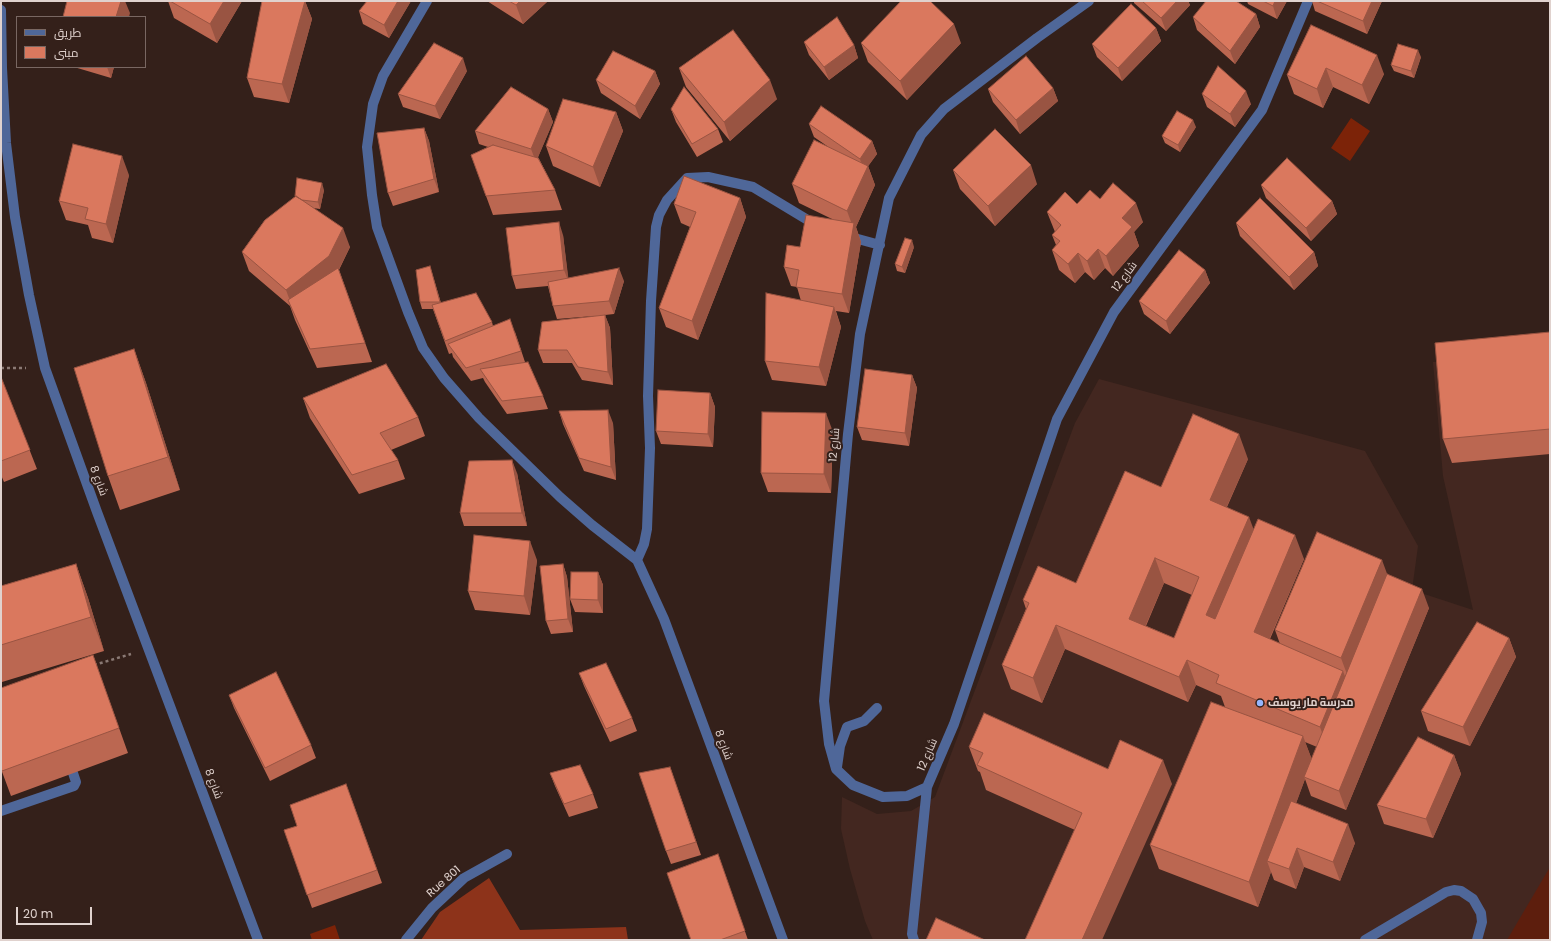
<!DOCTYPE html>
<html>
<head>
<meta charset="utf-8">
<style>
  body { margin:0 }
  #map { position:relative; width:1551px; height:941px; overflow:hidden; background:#34201a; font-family:Poppins,Cairo,sans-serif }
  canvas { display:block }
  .frame { position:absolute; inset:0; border:2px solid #e0d2ce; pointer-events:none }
  .legend { position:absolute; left:16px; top:16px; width:130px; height:52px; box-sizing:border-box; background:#34201a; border:1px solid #796762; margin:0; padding:5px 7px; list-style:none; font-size:12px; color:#e0d2ce }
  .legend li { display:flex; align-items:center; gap:8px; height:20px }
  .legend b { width:20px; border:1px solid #796762 }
  .scale { position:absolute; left:16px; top:907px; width:76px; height:18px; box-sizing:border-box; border:2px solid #e0d2ce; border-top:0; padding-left:5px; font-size:12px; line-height:14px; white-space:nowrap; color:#e0d2ce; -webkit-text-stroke:3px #34201a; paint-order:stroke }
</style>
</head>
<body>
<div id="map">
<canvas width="1551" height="941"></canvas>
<div class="frame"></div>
<ul class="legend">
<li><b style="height:5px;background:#4f6799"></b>طريق</li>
<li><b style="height:11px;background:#da785e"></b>مبنى</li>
</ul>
<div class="scale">20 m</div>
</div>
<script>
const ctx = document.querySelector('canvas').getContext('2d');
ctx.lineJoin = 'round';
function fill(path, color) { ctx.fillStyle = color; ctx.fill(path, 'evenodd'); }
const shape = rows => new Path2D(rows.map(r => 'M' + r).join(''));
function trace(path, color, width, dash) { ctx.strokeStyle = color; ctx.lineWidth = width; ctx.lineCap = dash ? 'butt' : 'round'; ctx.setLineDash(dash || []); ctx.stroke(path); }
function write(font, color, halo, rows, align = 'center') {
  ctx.font = font + ' Poppins,Cairo,sans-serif'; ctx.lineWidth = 4; ctx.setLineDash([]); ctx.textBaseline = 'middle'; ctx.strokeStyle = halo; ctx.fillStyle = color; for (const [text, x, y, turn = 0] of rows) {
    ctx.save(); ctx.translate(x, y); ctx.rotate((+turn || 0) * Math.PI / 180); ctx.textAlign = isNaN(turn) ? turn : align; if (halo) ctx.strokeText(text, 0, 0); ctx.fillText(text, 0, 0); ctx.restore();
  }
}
fill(shape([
  [1550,351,1550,940,873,940,865,921,850,869,841,829,842,797,877,814,911,811,935,797,1075,423,1099,379,1365,451,1418,546,1412,590,1473,610,1443,476,1433,362]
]), '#432720');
fill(shape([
  [1550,867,1550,940,1507,940]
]), '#5d1e0d');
fill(shape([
  [489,878,520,930,626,927,628,940,421,940,440,912]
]), '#8d331a');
fill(shape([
  [1351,118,1370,131,1350,161,1331,148],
  [335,925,340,940,312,940,310,934]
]), '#7c2308');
trace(shape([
  [1,368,26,368],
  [94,665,131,654]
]), '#8a7974', 2.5, [3, 3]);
trace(shape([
  [427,1,383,76,373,104,367,147,372,195,377,227,408,312,423,348,444,378,479,418,560,497,592,525,637,560,664,619,783,940],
  [1089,1,1037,38,944,109,921,135,889,198,860,334,848,434,824,701,829,744,836,769,853,785,883,797,907,796,927,787,954,724,1057,419,1114,312,1262,110,1308,1],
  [1,10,2,68,6,143,15,217,29,295,45,368,97,512,258,940],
  [847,236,880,245],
  [637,560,644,544,647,529,650,448,648,396,651,301,656,227,659,215,667,200,687,178,708,177,753,187,816,225],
  [837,767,840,746,847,727,864,721,877,708],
  [1,811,74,786,76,782,73,773],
  [406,940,432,908,464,878,507,854],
  [914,940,912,934,927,787],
  [1365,940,1436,898,1446,892,1454,890,1461,891,1473,899,1481,913,1482,922,1477,940]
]), '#4f6799', 10);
fill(shape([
  [168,1,242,1,217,43,174,18],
  [262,1,305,1,312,19,289,103,254,97,247,78],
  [411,1,389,38,363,24,359,11],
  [487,1,548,1,523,24],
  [1134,1,1188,1,1190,5,1166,31,1134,3],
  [1247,1,1287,1,1277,19,1248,4],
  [1312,1,1382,1,1367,34,1315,11],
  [1256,14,1260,27,1235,64,1197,30,1193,17],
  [1311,25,1384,74,1369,104,1333,87,1323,108,1294,94,1287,75],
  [1156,28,1161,41,1122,81,1097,57,1092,44],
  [804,42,854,45,858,58,829,80,809,55],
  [861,43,961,43,907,100,868,62],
  [1421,57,1414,78,1394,71,1391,65],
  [74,67,114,67,111,78],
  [679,68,777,99,730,141,686,87],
  [467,71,440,119,403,107,398,94],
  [655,71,660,84,640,119,601,93,596,80],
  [1053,88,1058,101,1020,134,993,102,988,89],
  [1202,94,1251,104,1235,127,1207,107],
  [548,109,553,122,538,157,555,190,562,210,493,215,471,155,488,147,479,144,475,131],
  [671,109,718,129,723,142,697,157,676,122],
  [616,112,623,131,600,187,553,166,546,146],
  [809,124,872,141,877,154,868,166,875,185,856,227,861,242,849,313,836,311,841,327,826,386,772,380,765,361,801,301,797,287,791,286,784,267,800,247,832,219,799,203,792,184,827,146,814,137],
  [1196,127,1180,152,1165,143,1162,136],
  [424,128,429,141,439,192,393,206,388,193],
  [953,170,1037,184,995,226,960,189],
  [129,175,113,243,92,238,88,225,66,220,59,201],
  [1261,185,1332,201,1337,214,1311,241,1266,198],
  [324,190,320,209,313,208,350,247,339,270,372,362,317,368,295,320,290,306,249,271,242,252,265,220],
  [740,198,746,217,698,340,666,327,659,308,690,227,681,223,674,204],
  [1100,199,1143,222,1134,232,1139,246,1113,276,1105,268,1094,280,1085,272,1075,283,1059,270,1052,250,1056,245,1052,235,1055,232,1047,212,1077,204],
  [1236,223,1314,252,1318,266,1294,290,1240,236],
  [563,235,568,278,624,281,614,314,605,315,610,328,613,385,582,380,572,363,543,363,538,350,594,316,557,319,553,306,548,286,516,289,512,276],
  [914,247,905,273,897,271,895,264],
  [430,266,441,303,492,322,493,326,515,332,525,362,543,396,548,409,507,414,485,382,483,378,471,381,453,357,452,353,449,354,433,309,422,309,420,302],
  [1205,270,1210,283,1170,334,1144,314,1139,301],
  [1550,332,1550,454,1452,463,1443,439],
  [134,349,146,383,180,490,120,510,108,476],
  [912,375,917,388,909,446,862,440,857,427],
  [1,377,37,469,4,482,1,475],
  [710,393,715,407,713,447,661,444,656,431],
  [303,398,418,417,425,436,391,450,398,460,405,479,359,494,310,418],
  [559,411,613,423,616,480,584,471,563,424],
  [833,432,831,493,768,492,761,473],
  [1248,459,1227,507,1253,529,1304,559,1270,639,1280,644,1275,630,1387,574,1429,608,1346,810,1311,796,1305,779,1296,803,1355,843,1340,881,1304,867,1296,889,1274,880,1271,872,1258,907,1159,869,1150,845,1225,707,1221,696,1196,685,1188,702,1065,649,1042,703,1011,689,1002,665,1026,609,1023,600,1076,583,1161,487],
  [1164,583,1192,595,1174,638,1146,626],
  [1305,742,1317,747,1312,760],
  [517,473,527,526,464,526,460,513],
  [537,560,530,615,475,610,468,591],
  [76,564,88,598,104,651,2,682,1,678,1,586],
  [563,564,567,577,573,632,551,634,546,621],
  [598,572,603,585,603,613,575,612,570,599],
  [1509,638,1516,657,1470,746,1428,731,1421,711],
  [93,655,128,753,11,796,1,769],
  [579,673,632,718,637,731,610,742,584,686],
  [229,695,311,745,316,758,270,781,234,708],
  [969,747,1108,769,1172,784,1075,830,986,790,980,772,978,771],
  [1454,755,1461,774,1433,838,1384,824,1377,805],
  [670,767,701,855,671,864,666,851],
  [550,773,593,794,598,808,569,817,555,786],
  [346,784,382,883,312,908,284,830,297,826],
  [718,854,748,940,691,940]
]), '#bb6751');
fill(shape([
  [121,1,125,1,130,13,129,17,116,17],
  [224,1,242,1,217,43,210,24],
  [305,1,312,19,289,103,282,84],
  [398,1,411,1,389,38,384,25],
  [520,1,548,1,523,24,516,5],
  [1177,1,1188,1,1190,5,1166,31,1161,18],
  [1275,1,1287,1,1277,19,1273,6],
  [1372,1,1382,1,1367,34,1363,21],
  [1256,14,1260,27,1235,64,1230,51],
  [954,24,961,43,907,100,900,81],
  [1156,28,1161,41,1122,81,1118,68],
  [854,45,858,58,829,80,824,67],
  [1418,50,1421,57,1414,78,1411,71],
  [1377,55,1384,74,1369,104,1362,85],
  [463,58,467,71,440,119,435,106],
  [107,67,114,67,111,78],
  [1326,68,1333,87,1323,108,1317,89],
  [655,71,660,84,640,119,635,106],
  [770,80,777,99,730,141,724,122],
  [1053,88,1058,101,1020,134,1016,120],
  [1246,91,1251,104,1235,127,1230,114],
  [548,109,553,122,536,162,531,149],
  [616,112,623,131,600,187,593,167],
  [1193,120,1196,127,1180,152,1178,145],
  [424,128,429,141,439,192,434,179],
  [872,141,877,154,864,172,860,159],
  [122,156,129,175,113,243,106,224],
  [1031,165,1037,184,995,226,988,206],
  [868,166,875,185,856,227,861,242,849,313,842,294,853,227,847,211],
  [322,183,324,190,320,209,318,202],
  [740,198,746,217,698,340,692,321],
  [1332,201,1337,214,1311,241,1306,228],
  [1136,203,1143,222,1134,232,1139,246,1113,276,1106,256,1122,218],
  [559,222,563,235,569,283,564,270],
  [343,228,350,247,336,275,293,309,286,290],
  [912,240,914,247,905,273,902,267],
  [1098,249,1105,268,1094,280,1087,261],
  [1314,252,1318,266,1294,290,1289,277],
  [1078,253,1085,272,1075,283,1068,264],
  [619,268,624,281,614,314,609,301],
  [1205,270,1210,283,1170,334,1166,321],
  [834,307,841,327,826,386,819,367],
  [605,315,610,328,613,385,608,372],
  [134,349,146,383,180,490,168,457],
  [912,375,917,388,909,446,905,433],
  [710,393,715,407,713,447,708,434],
  [608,410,613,423,616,480,611,467],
  [826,413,833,432,831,493,824,474],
  [1239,434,1248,459,1219,524,1210,500],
  [512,460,517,473,527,526,522,513],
  [1249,517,1258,541,1215,639,1206,615],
  [1295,535,1304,559,1262,656,1254,632],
  [530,541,537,560,530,615,524,596],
  [1155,558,1164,583,1138,643,1129,619],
  [1382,560,1389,579,1348,677,1341,658],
  [76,564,88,598,104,651,91,617],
  [563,564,567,577,573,632,568,619],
  [598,572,603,585,603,613,598,600],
  [1422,589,1429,608,1346,810,1339,791],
  [1056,625,1065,649,1042,703,1033,678],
  [1509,638,1516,657,1470,746,1463,727],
  [1187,660,1196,685,1188,702,1179,677],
  [1343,671,1352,696,1329,752,1320,727],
  [1303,736,1312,760,1304,777,1305,779,1274,864,1267,861,1271,872,1258,907,1249,882],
  [1454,755,1461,774,1433,838,1426,819],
  [1163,760,1172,784,1102,940,1082,940],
  [1348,824,1355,843,1340,881,1333,862],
  [1297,848,1304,867,1296,889,1289,869]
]), '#995442');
const building = shape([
  [67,1,121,1,116,17,63,17,67,1],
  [170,1,224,1,210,24,170,1],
  [262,1,305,1,282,84,247,78,262,1],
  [367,1,398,1,384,25,359,11,367,1],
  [509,1,520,1,516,5,509,1],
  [901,1,930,1,954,24,900,81,861,43,901,1],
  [1142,1,1177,1,1161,18,1142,1],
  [1206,1,1236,1,1256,14,1230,51,1193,17,1206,1],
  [1263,1,1275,1,1273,6,1263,1],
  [1317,1,1372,1,1363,21,1317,1],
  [1131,4,1156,28,1118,68,1092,44,1131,4],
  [837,17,854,45,824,67,804,42,837,17],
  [1311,25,1377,55,1362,85,1326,68,1317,89,1287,75,1311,25],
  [733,30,770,80,724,122,679,68,733,30],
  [434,43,463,58,435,106,398,94,434,43],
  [1398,44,1418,50,1411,71,1391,65,1398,44],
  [613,51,655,71,635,106,596,80,613,51],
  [1026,56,1053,88,1016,120,988,89,1026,56],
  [1218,66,1246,91,1230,114,1202,94,1218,66],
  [511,87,548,109,531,149,475,131,511,87],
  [684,87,718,129,692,144,671,109,684,87],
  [563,99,616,112,593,167,546,146,563,99],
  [821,106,872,141,860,159,809,124,821,106],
  [1177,111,1193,120,1178,145,1162,136,1177,111],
  [424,128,434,179,388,193,377,133,424,128],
  [995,129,1031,165,988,206,953,170,995,129],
  [814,140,868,166,847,211,792,184,814,140],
  [73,144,122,156,106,224,85,219,88,208,59,201,73,144],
  [493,145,538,158,555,190,486,196,471,155,493,145],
  [1287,158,1332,201,1306,228,1261,185,1287,158],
  [684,176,740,198,692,321,659,308,696,212,674,204,684,176],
  [297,178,322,183,318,202,302,200,295,196,297,178],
  [1113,183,1136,203,1122,218,1132,227,1106,256,1098,249,1087,261,1078,253,1068,264,1052,250,1060,241,1052,235,1061,225,1047,212,1065,192,1077,204,1090,190,1100,199,1113,183],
  [296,196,343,228,329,256,286,290,242,252,265,220,296,196],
  [1260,198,1314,252,1289,277,1236,223,1260,198],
  [806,215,854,223,842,294,796,287,799,270,784,267,787,245,800,247,806,215],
  [559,222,564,270,512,276,506,228,559,222],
  [905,238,912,240,902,267,895,264,905,238],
  [1179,250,1205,270,1166,321,1139,301,1179,250],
  [430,266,440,302,420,302,416,270,430,266],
  [338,268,365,343,310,349,288,300,338,268],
  [619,268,609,301,553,306,548,282,619,268],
  [476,293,492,322,445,341,432,305,476,293],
  [766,293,834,307,819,367,765,361,766,293],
  [605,315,608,372,578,367,567,350,538,350,542,322,605,315],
  [510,319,521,351,466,368,448,344,510,319],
  [1550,332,1550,429,1443,439,1435,343,1550,332],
  [134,349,168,457,108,476,74,368,134,349],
  [528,362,543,396,502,401,480,369,528,362],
  [386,364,418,417,380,433,398,460,352,475,303,398,386,364],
  [865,369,912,375,905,433,857,427,865,369],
  [1,377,30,450,1,461,1,377],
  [658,390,710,393,708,434,656,431,658,390],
  [608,410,611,467,579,458,559,411,608,410],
  [762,412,826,413,824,474,761,473,762,412],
  [1193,414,1239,434,1210,500,1249,517,1206,615,1215,619,1258,519,1295,535,1254,632,1343,671,1320,727,1216,683,1219,675,1187,660,1179,677,1056,625,1033,678,1002,665,1029,603,1023,600,1038,566,1076,583,1125,471,1161,487,1193,414],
  [1155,558,1199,577,1174,638,1129,619,1155,558],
  [512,460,522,513,460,513,469,461,512,460],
  [1317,532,1382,560,1341,658,1275,630,1317,532],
  [474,535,530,541,524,596,468,591,474,535],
  [76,564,91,617,1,645,1,586,76,564],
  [563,564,568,619,546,621,540,566,563,564],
  [571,572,598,572,598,600,570,599,571,572],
  [1387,574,1422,589,1339,791,1304,777,1387,574],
  [1477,622,1509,638,1463,727,1421,711,1477,622],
  [93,655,119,728,2,771,1,769,1,688,93,655],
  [606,663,632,718,606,729,579,673,606,663],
  [276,672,311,745,265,768,229,695,276,672],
  [1211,702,1303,736,1249,882,1150,845,1211,702],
  [984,713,1108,769,1120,740,1163,760,1082,940,1025,940,1082,813,977,765,983,753,969,747,984,713],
  [1418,737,1454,755,1426,819,1377,805,1418,737],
  [580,765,593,794,564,804,550,773,580,765],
  [670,767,696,842,666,851,639,773,670,767],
  [346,784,377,870,307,895,284,830,297,826,290,805,346,784],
  [1291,801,1348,824,1333,862,1297,848,1289,869,1267,861,1291,801],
  [718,854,745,931,720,940,691,940,667,873,718,854],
  [936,918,985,940,926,940,936,918]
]);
fill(building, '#da785e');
trace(building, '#995442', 1);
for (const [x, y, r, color] of [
  [1260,703,4,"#95b6fd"]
]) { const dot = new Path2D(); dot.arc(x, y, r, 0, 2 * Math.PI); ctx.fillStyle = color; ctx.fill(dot); trace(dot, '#34201a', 1.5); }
write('11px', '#e0d2ce', '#34201a', [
  ["شارع 12",1125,277,-54],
  ["شارع 12",835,445,-85],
  ["شارع 8",98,481,70],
  ["شارع 8",723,745,70],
  ["شارع 12",928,755,-67],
  ["شارع 8",213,784,70],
  ["Rue 801",444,882,-41]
]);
write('bold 11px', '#e0d2ce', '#34201a', [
  ["مدرسة مار يوسف",1268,703]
], 'left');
</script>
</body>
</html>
